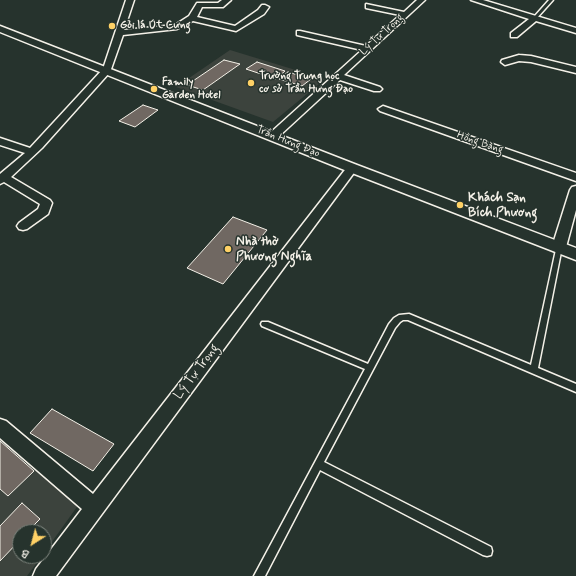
<!DOCTYPE html>
<html>
<head>
<meta charset="utf-8">
<style>
  body { margin:0 }
  #map { position:relative; width:576px; height:576px; overflow:hidden; background:#26332d; font-family:Mynerve,sans-serif }
  canvas { display:block }
  .north { position:absolute; left:12px; top:524px; width:40px; height:40px; box-sizing:border-box; background:#26332d; border:1px solid #787f78; border-radius:50%; rotate:216deg; font-size:11px; font-weight:700; line-height:16px; text-align:center; color:#f4f1e8 }
  .north::after { content:''; display:block; margin:auto; width:14px; height:18px; background:#ffd166; clip-path:polygon(50% 0,100% 100%,50% 72%,0 100%) }
</style>
</head>
<body>
<div id="map">
<canvas width="576" height="576"></canvas>
<div class="north">B</div>
</div>
<script>
const ctx = document.querySelector('canvas').getContext('2d');
ctx.lineJoin = 'round';
function fill(path, color) { ctx.fillStyle = color; ctx.fill(path, 'evenodd'); }
const shape = rows => new Path2D(rows.map(r => 'M' + r).join(''));
function trace(path, color, width, dash) { ctx.strokeStyle = color; ctx.lineWidth = width; ctx.lineCap = dash ? 'butt' : 'round'; ctx.setLineDash(dash || []); ctx.stroke(path); }
function write(font, color, halo, rows, align = 'center') {
  ctx.font = font + ' Mynerve,sans-serif'; ctx.lineWidth = 3; ctx.setLineDash([]); ctx.textBaseline = 'middle'; ctx.strokeStyle = halo; ctx.fillStyle = color; for (const [text, x, y, turn = 0] of rows) {
    ctx.save(); ctx.translate(x, y); ctx.rotate((+turn || 0) * Math.PI / 180); ctx.textAlign = isNaN(turn) ? turn : align; if (halo) ctx.strokeText(text, 0, 0); ctx.fillText(text, 0, 0); ctx.restore();
  }
}
fill(shape([
  [230,50,325,79,273,122,176,87],
  [0,434,79,504,44,553,44,532,20,532,20,556,42,556,27,576,0,576]
]), '#3c433d');
const building = shape([
  [224,60,240,64,203,90,187,85,224,60],
  [257,62,285,71,276,79,246,69,257,62],
  [288,72,311,79,302,86,279,79,288,72],
  [143,105,158,110,135,127,119,121,143,105],
  [233,217,267,230,223,284,187,268,233,217],
  [52,409,114,444,93,471,30,433,52,409],
  [0,441,34,471,8,496,0,489,0,441],
  [22,503,40,519,27,532,20,532,20,540,0,561,0,526,22,503]
]);
fill(building, '#706862');
trace(building, '#f4f1e8', 1);
const service = shape([
  [549,0,553,0,536,19,534,19,534,17,549,0],
  [557,245,561,245,562,247,538,368,576,384,576,392,408,320,403,320,400,322,395,328,324,462,491,547,492,551,491,555,487,556,483,555,320,470,265,576,254,576,365,369,262,326,261,324,262,322,268,322,368,364,389,324,394,318,399,315,409,314,531,365,557,245]
]);
const minor = shape([
  [126,0,134,0,124,30,175,25,189,16,197,3,218,3,222,0,231,0,223,7,202,7,197,17,235,26,258,10,262,5,265,5,269,7,264,14,236,31,193,21,177,29,123,35,110,72,42,148,11,177,50,200,52,203,48,214,27,229,23,230,19,229,17,226,19,223,38,209,40,204,4,182,0,184,0,174,25,153,0,145,0,138,30,148,103,69,126,0],
  [417,0,425,0,344,75,380,87,382,89,380,91,374,91,340,80,277,138,269,138,268,136,269,134,362,50,297,35,297,31,300,31,366,46,400,15,366,8,366,4,404,12,417,0],
  [471,0,483,0,576,28,576,33,536,21,517,37,511,37,511,33,529,19,471,0],
  [519,55,531,56,576,67,576,73,531,62,519,61,505,65,501,62,502,60,519,55],
  [383,106,576,173,576,181,380,111,378,109,383,106],
  [352,165,356,166,358,168,356,170,56,576,33,576,36,569,82,509,0,438,0,419,6,421,93,494,348,166,352,165],
  [576,186,576,210,566,247,564,250,559,252,554,250,552,247,570,190,572,187,576,186]
]);
const tertiary = shape([
  [0,26,357,165,576,248,576,260,347,171,0,32,0,26]
]);
trace(service, '#f4f1e8', 3);
trace(minor, '#f4f1e8', 3);
trace(tertiary, '#f4f1e8', 3);
fill(service, '#26332d');
fill(minor, '#26332d');
fill(tertiary, '#26332d');
for (const [x, y, r, color] of [
  [112,26,4,"#ffd166"],
  [251,83,4,"#ffd166"],
  [154,89,4,"#ffd166"],
  [460,205,4,"#ffd166"],
  [228,249,4,"#ffd166"]
]) { const dot = new Path2D(); dot.arc(x, y, r, 0, 2 * Math.PI); ctx.fillStyle = color; ctx.fill(dot); trace(dot, '#26332d', 1.5); }
write('bold 11px', '#f4f1e8', '#26332d', [
  ["Gỏi lá Út Cưng",120,26],
  ["Trường Trung học",259,77],
  ["cơ sở Trần Hưng Đạo",259,90],
  ["Family",162,83],
  ["Garden Hotel",162,96]
], 'left');
write('11px', '#f4f1e8', '#26332d', [
  ["Lý Tự Trọng",382,35,-43],
  ["Trần Hưng Đạo",288,142,22],
  ["Hồng Bàng",480,143,19]
]);
write('bold 13px', '#f4f1e8', '#26332d', [
  ["Khách Sạn",468,198],
  ["Bích Phương",468,213],
  ["Nhà thờ",236,242],
  ["Phương Nghĩa",236,257]
], 'left');
write('13px', '#f4f1e8', '#26332d', [
  ["Lý Tự Trọng",197,372,-53]
]);
</script>
</body>
</html>
